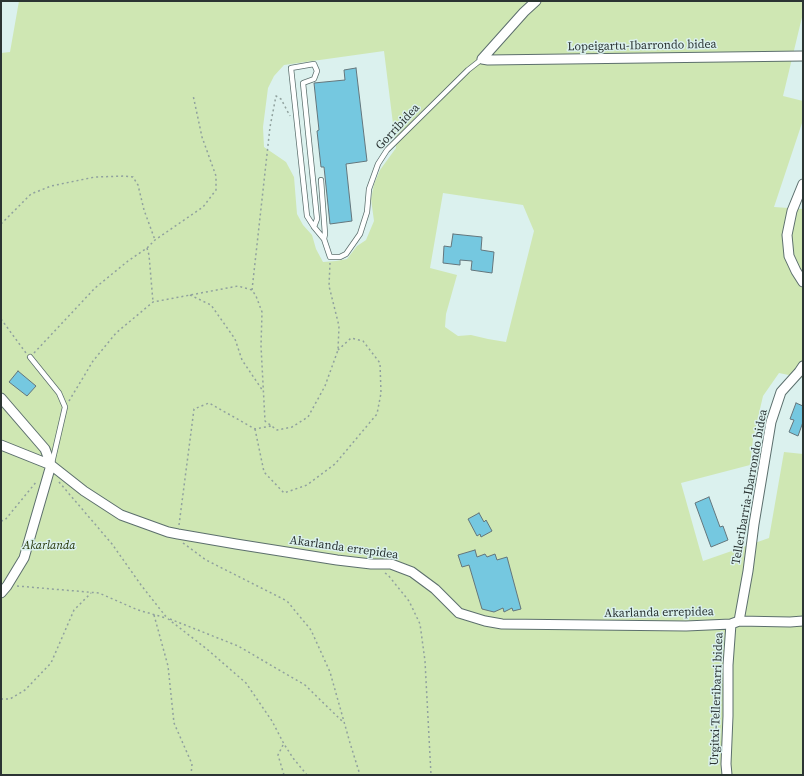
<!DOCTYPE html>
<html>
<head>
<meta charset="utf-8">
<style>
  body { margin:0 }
  #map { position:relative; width:804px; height:776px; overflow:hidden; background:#dbf1ee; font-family:"Source Serif 4",serif }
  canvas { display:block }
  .frame { position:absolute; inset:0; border:2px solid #2b3433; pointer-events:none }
</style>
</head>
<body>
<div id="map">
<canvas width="804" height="776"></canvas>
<div class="frame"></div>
</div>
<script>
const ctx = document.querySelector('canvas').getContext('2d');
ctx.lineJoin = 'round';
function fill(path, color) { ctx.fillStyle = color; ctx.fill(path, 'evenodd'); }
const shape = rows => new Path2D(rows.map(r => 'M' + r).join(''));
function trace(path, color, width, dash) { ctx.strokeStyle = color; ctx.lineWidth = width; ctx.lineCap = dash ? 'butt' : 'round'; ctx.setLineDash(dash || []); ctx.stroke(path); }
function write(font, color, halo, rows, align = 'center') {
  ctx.font = font + ' "Source Serif 4",serif'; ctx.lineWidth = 3; ctx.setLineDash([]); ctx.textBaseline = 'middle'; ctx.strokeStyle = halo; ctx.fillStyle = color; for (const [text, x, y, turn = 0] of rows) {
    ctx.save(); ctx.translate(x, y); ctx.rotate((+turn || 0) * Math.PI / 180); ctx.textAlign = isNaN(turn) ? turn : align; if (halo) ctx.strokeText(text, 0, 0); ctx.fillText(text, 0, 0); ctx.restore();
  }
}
fill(shape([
  [19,1,803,1,803,13,783,96,803,101,803,120,774,207,803,209,803,378,779,373,763,396,753,439,750,465,681,483,703,561,769,538,784,452,803,454,803,775,1,775,1,53,10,52],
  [384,51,396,148,380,170,374,184,371,199,374,221,366,240,357,246,347,259,336,261,323,262,316,249,312,235,303,225,297,214,294,177,286,162,264,147,263,127,268,88,274,76,284,65],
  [443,193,523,205,534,231,506,342,488,339,471,335,458,336,445,327,446,314,457,275,430,268]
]), '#cfe7b3');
const building = shape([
  [356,68,367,161,346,164,352,221,330,224,324,167,321,167,317,131,319,130,314,83,345,80,344,70,356,68],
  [453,234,482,237,481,250,494,252,492,273,471,270,472,261,460,260,460,265,443,263,444,246,451,247,453,234],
  [18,371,36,386,27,396,9,382,18,371],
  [796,403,803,406,803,422,798,436,789,432,794,420,790,419,796,403],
  [709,497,720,527,723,526,728,540,711,547,695,503,709,497],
  [479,513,484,522,486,520,492,531,481,537,480,534,477,536,468,519,479,513],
  [475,550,477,557,485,554,487,557,495,554,497,560,507,557,521,609,513,611,512,608,504,612,503,608,494,612,482,609,469,565,462,567,458,555,475,550]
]);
fill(building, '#75c8e0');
trace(building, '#64767c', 1);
const lane = shape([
  [321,180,325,234,324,239],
  [314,227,317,219,303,83,314,79,317,71,314,64,291,68,307,216,314,227,324,239,330,257,340,257,346,254,360,234,367,212,369,189,378,164,387,150,468,70,482,59],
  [30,357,59,393,65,407,52,463]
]);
const street = shape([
  [482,59,488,60,803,56],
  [482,59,524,12,536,1],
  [803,184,792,211,787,235,789,256,796,271,803,282],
  [1,398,45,449,51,465,84,491,121,515,168,532,178,534,236,544,337,560,371,564,391,564,412,572,435,589,459,613,485,621,502,624,686,626,731,624,739,621,790,622,803,621],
  [1,445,51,465,24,558,7,586,1,593],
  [739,621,748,571,754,524,771,422,781,392,799,372,803,366],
  [727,775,726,764,728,716,728,665,731,624]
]);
trace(lane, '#5c6f6d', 6);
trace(street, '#5c6f6d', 11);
trace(shape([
  [1,224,31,194,51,186,95,177,125,176,133,177,138,185,144,210,155,240],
  [147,248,149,255,153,302],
  [252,290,270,127,276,96,281,99,290,116],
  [190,295,211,305,235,339,242,360,263,391],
  [1,319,26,353],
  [34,353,95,288,128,261,147,248,155,240,203,207,216,190,216,176,202,137,193,95],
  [69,401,93,361,116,333,153,302,238,286,252,290,256,296,262,312,261,346,265,421,277,430,292,427,308,417,325,386,338,350,339,326,329,286,330,263],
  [255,429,264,472,284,493,307,485,335,464,377,414,381,393,380,363,363,341,351,338,338,350],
  [59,482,112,544,141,585,167,618,208,650,246,683,272,721,284,744,293,758,307,775],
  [1,521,5,520,37,481],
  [179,525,194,409,209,403,255,429,271,426],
  [183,543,206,560,287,601,311,630,330,672,350,743,360,775],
  [385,573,388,575,409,601,420,624,425,661,431,775],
  [17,586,99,593,138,610,166,618],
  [154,615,168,666,174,723,192,764,191,775],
  [170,619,238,646,305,685,343,722],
  [1,699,10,699,25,690,51,663,74,610,91,593],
  [283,745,278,755,284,775]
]), '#90a19e', 1.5, [2, 3]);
trace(lane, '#fff', 4.5);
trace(street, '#fff', 9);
write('12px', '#2b3433', '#dbf1ee', [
  ["Lopeigartu-Ibarrondo bidea",642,46,-1],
  ["Gorribidea",398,127,-47],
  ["Telleribarria-Ibarrondo bidea",750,487,-80],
  ["Akarlanda errepidea",344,548,8],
  ["Akarlanda errepidea",659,613,-1],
  ["Urgitxi-Telleribarri bidea",717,699,-88]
]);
write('italic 12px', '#243507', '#dbf1ee', [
  ["Akarlanda",49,546]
]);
</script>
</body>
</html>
